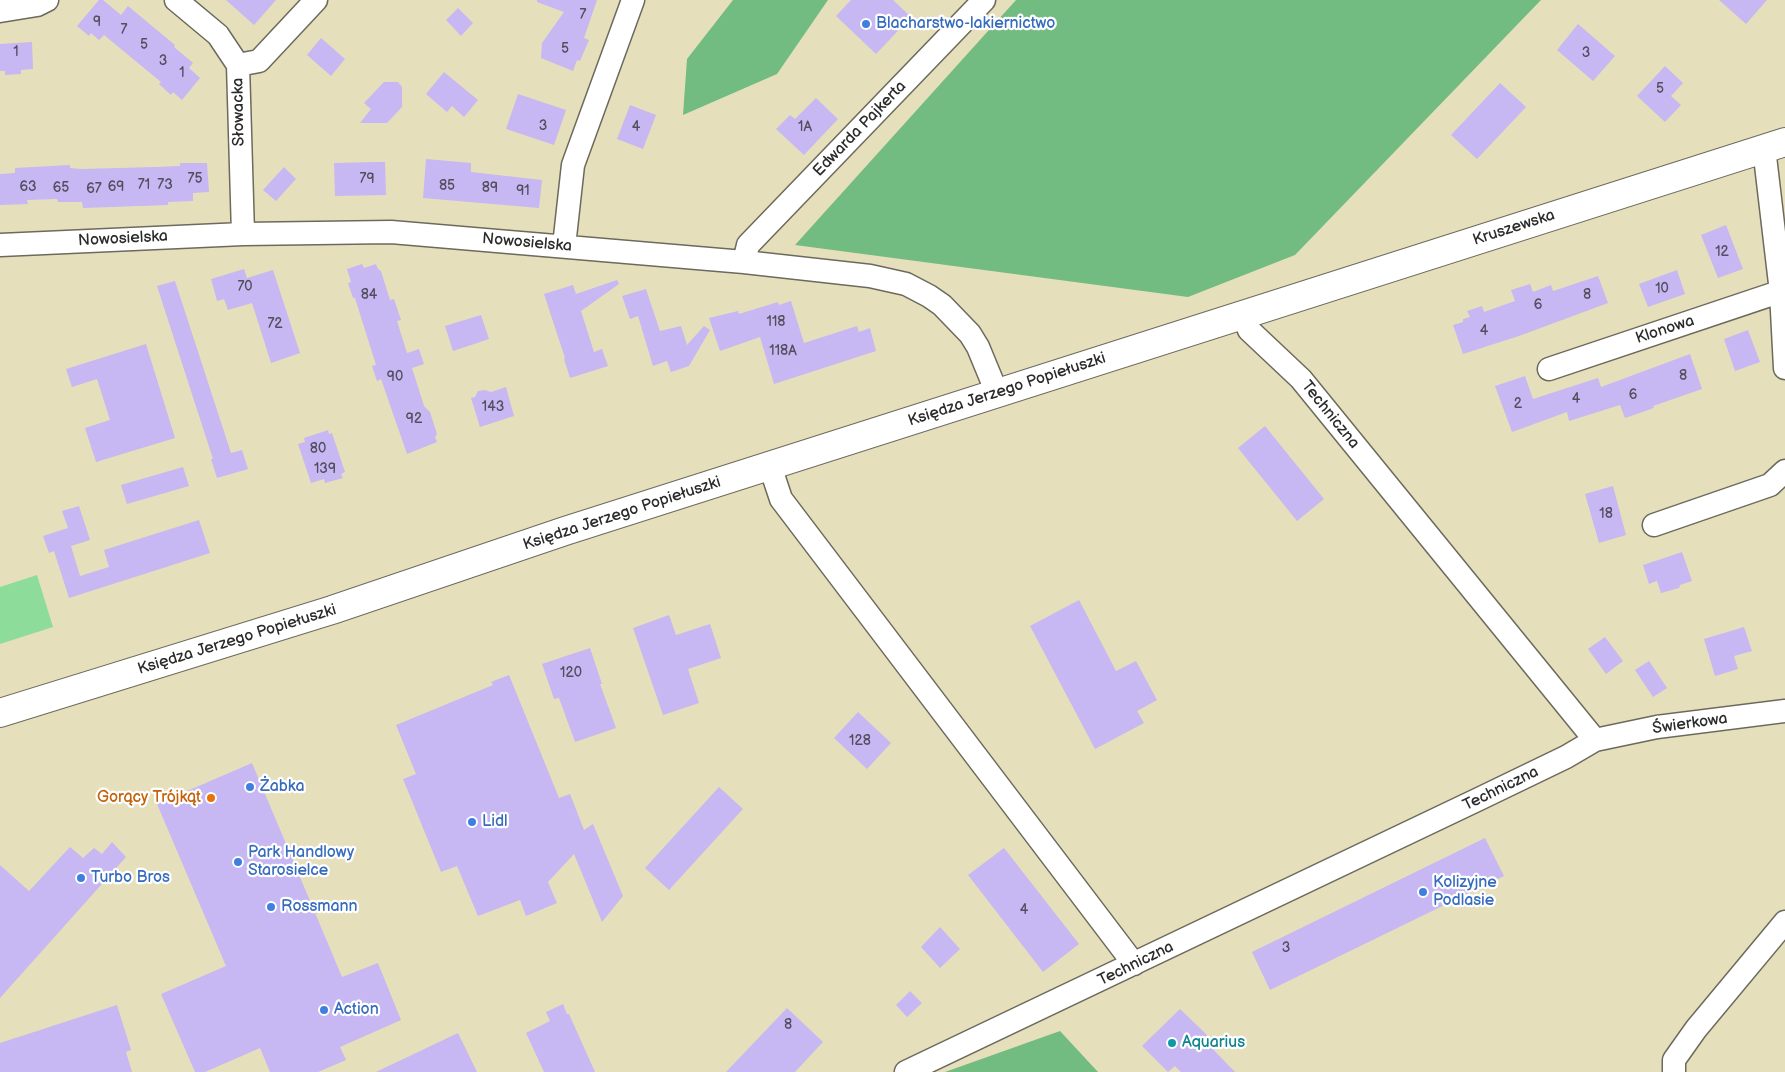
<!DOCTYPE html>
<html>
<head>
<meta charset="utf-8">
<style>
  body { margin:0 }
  canvas { display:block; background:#e6dfbb }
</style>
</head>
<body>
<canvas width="1785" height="1072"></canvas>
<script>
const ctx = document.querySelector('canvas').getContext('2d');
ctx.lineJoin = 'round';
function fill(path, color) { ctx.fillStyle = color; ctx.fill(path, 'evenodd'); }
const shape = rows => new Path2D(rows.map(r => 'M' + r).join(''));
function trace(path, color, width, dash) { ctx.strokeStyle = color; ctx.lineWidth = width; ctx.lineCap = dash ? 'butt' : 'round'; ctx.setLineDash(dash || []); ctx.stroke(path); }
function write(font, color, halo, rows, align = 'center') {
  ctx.font = font + ' "Balsamiq Sans",sans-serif'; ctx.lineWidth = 4.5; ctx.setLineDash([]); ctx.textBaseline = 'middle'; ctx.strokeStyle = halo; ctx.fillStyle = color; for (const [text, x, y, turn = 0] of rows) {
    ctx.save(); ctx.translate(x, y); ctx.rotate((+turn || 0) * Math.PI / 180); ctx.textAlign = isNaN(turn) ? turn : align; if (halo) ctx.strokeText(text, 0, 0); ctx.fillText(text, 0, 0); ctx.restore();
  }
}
fill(shape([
  [37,575,53,627,0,644,0,587]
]), '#8edc9a');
fill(shape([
  [733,0,828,0,777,74,683,115,687,59],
  [1016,0,1541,0,1295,255,1188,297,795,245],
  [1060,1031,1098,1072,945,1072]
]), '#72bc82');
fill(shape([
  [99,0,103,0,121,15,128,6,175,45,174,47,193,63,189,68,200,78,182,100,173,92,171,95,159,84,161,82,104,35,99,40,91,33,89,36,77,26],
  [226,0,276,0,254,25],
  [537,0,597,0,584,38,589,40,580,61,577,60,573,71,541,58,542,43,564,12,537,2],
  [851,0,893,0,911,17,876,54,836,16],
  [1719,0,1767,0,1746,24],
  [458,8,473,23,461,36,446,20],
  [1578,24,1615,56,1593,81,1557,50],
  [321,38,345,59,331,76,307,55],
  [32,42,33,69,21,70,21,74,5,75,5,71,0,71,0,44],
  [1665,66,1683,83,1671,96,1681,105,1665,122,1637,96],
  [444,72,478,100,464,117,452,106,447,112,426,94],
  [384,82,398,82,402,87,402,107,387,123,360,123,371,109,364,103],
  [1500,83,1526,107,1477,159,1451,135],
  [518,94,566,110,554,145,506,129],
  [816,98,838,119,804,155,776,129,790,115,795,119],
  [630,105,656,115,643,149,617,139],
  [426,159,471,163,471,172,542,180,539,208,423,198],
  [375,162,385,162,386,195,335,196,334,163],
  [180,163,207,163,209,192,193,193,193,201,168,202,168,205,83,208,82,202,58,202,57,199,27,200,28,204,0,205,0,174,15,173,15,168,70,165,70,168,81,169,156,167,180,166],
  [284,167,296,179,276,201,263,190],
  [1726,225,1743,269,1718,278,1701,235],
  [362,264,364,268,376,264,378,269,381,271,390,300,394,299,401,320,397,321,407,353,419,349,424,364,412,368,424,406,430,412,437,434,435,437,437,442,407,454,381,379,377,381,372,366,376,365,355,298,353,298,348,283,351,282,347,269],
  [244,269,247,278,273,270,300,353,271,363,252,303,228,310,224,299,217,301,211,279],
  [1677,270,1685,294,1648,307,1639,284],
  [1598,276,1608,303,1519,336,1463,354,1453,325,1463,322,1463,319,1470,317,1467,311,1482,306,1484,312,1515,301,1511,290,1530,284,1533,292,1551,285,1553,291],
  [617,280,619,284,581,311,594,352,602,349,608,366,570,378,564,359,565,358,544,294,573,285,576,294],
  [175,281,231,453,242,450,248,469,217,478,211,459,213,459,157,286],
  [646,289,660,331,681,326,687,345,704,326,710,330,689,366,671,372,667,361,653,366,638,316,630,319,622,296],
  [791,301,804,343,857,326,859,332,870,328,876,351,774,384,760,337,720,351,709,318,738,311,739,314,778,302,779,305],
  [481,315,489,339,453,351,445,326],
  [1748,330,1760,362,1735,371,1724,339],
  [146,344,175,438,96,462,85,428,110,420,97,379,72,387,66,369],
  [1690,354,1702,389,1653,406,1654,408,1625,418,1620,405,1569,421,1567,412,1512,432,1495,386,1525,376,1533,399,1598,378,1601,387],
  [506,387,514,416,480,427,471,398,475,397,478,391,485,390,491,392],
  [1265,426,1324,499,1297,521,1238,448],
  [328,430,329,434,332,433,345,472,341,474,343,478,325,483,324,479,311,483,298,444,305,442,304,438],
  [183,467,189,486,127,504,121,485],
  [1613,486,1626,535,1599,543,1585,494],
  [79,506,90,540,71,546,80,576,109,567,104,550,199,520,210,553,69,598,54,551,49,553,43,536,68,528,62,511],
  [1682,552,1692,581,1680,585,1679,588,1661,593,1657,581,1649,584,1643,565],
  [1079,600,1116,671,1136,661,1157,700,1137,711,1144,723,1095,749,1030,626],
  [669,615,676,635,710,624,721,658,688,669,699,703,663,715,633,628],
  [1744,627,1752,651,1734,656,1738,669,1715,676,1704,639],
  [1605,637,1623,661,1606,674,1588,649],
  [590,648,602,684,600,684,616,728,575,742,559,698,554,699,542,664],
  [1649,661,1667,688,1653,697,1635,670],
  [509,675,559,798,570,794,584,830,593,824,623,896,602,922,574,854,548,882,557,903,526,916,520,900,478,916,457,866,441,872,403,779,416,774,396,725,493,685,491,682],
  [858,712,891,743,867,769,834,738],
  [252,763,342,977,378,963,401,1020,340,1047,346,1060,318,1072,270,1072,260,1048,205,1072,195,1072,161,994,226,966,157,804],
  [719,787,743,809,669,890,645,868],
  [1485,838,1504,876,1270,990,1252,952],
  [112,842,126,857,0,998,0,865,29,891,70,847,83,858,94,848,102,854],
  [1004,848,1079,944,1043,972,968,875],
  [940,927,960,949,940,968,921,947],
  [910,991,922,1003,907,1017,896,1005],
  [563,1004,567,1014,569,1014,595,1072,544,1072,526,1033,550,1021,546,1012],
  [117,1005,131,1050,126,1052,132,1072,0,1072,0,1043],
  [787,1008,823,1042,795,1072,726,1072],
  [1180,1009,1207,1035,1203,1039,1235,1072,1181,1072,1175,1066,1168,1072,1142,1046],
  [458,1033,477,1072,376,1072]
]), '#c7b7f3');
const minor = shape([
  [176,0,218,35,238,65],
  [0,11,37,5,47,0],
  [238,65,243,234],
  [238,65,259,61,316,0],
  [1764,148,1781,292,1785,368],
  [0,245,243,234,391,232,744,262,870,276,906,284,929,296,942,305,970,334,978,347,997,393],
  [564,246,573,165,633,0],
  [744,262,748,245,984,0],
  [1243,315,1249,330,1301,379,1595,740],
  [1549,369,1785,290],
  [770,466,781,499,1134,964],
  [1654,525,1770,485,1785,471],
  [906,1072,1479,799,1566,757,1595,740,1657,727,1785,711],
  [1674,1072,1674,1060,1696,1029,1785,922]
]);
const tertiary = shape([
  [0,713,332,610,565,531,1785,142]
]);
trace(minor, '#6c6a5d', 25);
trace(tertiary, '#6c6a5d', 30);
trace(minor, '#fff', 22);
trace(tertiary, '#fff', 28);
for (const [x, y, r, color] of [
  [866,24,5,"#3f7fe0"],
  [250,787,5,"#3f7fe0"],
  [211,798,5,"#e8710a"],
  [472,822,5,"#3f7fe0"],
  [238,862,5,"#3f7fe0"],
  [81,878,5,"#3f7fe0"],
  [1423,892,5,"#3f7fe0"],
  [271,907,5,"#3f7fe0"],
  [324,1010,5,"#3f7fe0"],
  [1172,1043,5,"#0f9aa8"]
]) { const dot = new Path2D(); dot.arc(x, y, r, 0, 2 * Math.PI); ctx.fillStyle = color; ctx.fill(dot); trace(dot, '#fff', 2); }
write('14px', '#524e5d', null, [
  ["7",583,15],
  ["9",97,22],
  ["7",124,30],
  ["5",144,45],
  ["5",565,49],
  ["1",16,52],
  ["3",1586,53],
  ["3",163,61],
  ["1",182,73],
  ["5",1660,89],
  ["3",543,126],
  ["4",636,127],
  ["1A",805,127],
  ["75",195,179],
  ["79",367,179],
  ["71",144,185],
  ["73",165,185],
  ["85",447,186],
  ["63",28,187],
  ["69",116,187],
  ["65",61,188],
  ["89",490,188],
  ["67",94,189],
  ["91",523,191],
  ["12",1722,252],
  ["70",245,287],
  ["10",1662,289],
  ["84",369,295],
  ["8",1587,295],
  ["6",1538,305],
  ["118",776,322],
  ["72",275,324],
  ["4",1484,331],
  ["118A",783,351],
  ["8",1683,376],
  ["90",395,377],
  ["6",1633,395],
  ["4",1576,399],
  ["2",1518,404],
  ["143",493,407],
  ["92",414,419],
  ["80",318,449],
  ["139",325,469],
  ["18",1606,514],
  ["120",571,673],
  ["128",860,741],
  ["4",1024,910],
  ["3",1286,948],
  ["8",788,1025]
]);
write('16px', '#366cbe', '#fff', [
  ["Blacharstwo-lakiernictwo",876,24],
  ["Żabka",260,787],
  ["Lidl",482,822],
  ["Park Handlowy",248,853],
  ["Starosielce",248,871],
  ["Turbo Bros",91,878],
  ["Kolizyjne",1433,883],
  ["Podlasie",1433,901],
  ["Rossmann",281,907],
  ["Action",334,1010]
], 'left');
write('16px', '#2b2b2b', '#fff', [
  ["Słowacka",239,112,-91],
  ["Edwarda Pajkerta",860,129,-46],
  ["Kruszewska",1514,228,-18],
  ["Nowosielska",123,239,-3],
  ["Nowosielska",527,243,5],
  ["Klonowa",1665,330,-18],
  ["Księdza Jerzego Popiełuszki",1007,390,-18],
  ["Techniczna",1330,415,51],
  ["Księdza Jerzego Popiełuszki",622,514,-18],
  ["Księdza Jerzego Popiełuszki",237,640,-17],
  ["Świerkowa",1690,724,-8],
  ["Techniczna",1501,789,-26],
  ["Techniczna",1136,964,-26]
]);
write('16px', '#c56008', '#fff', [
  ["Gorący Trójkąt",201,798]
], 'right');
write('16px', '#0d838f', '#fff', [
  ["Aquarius",1182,1043]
], 'left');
</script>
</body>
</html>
